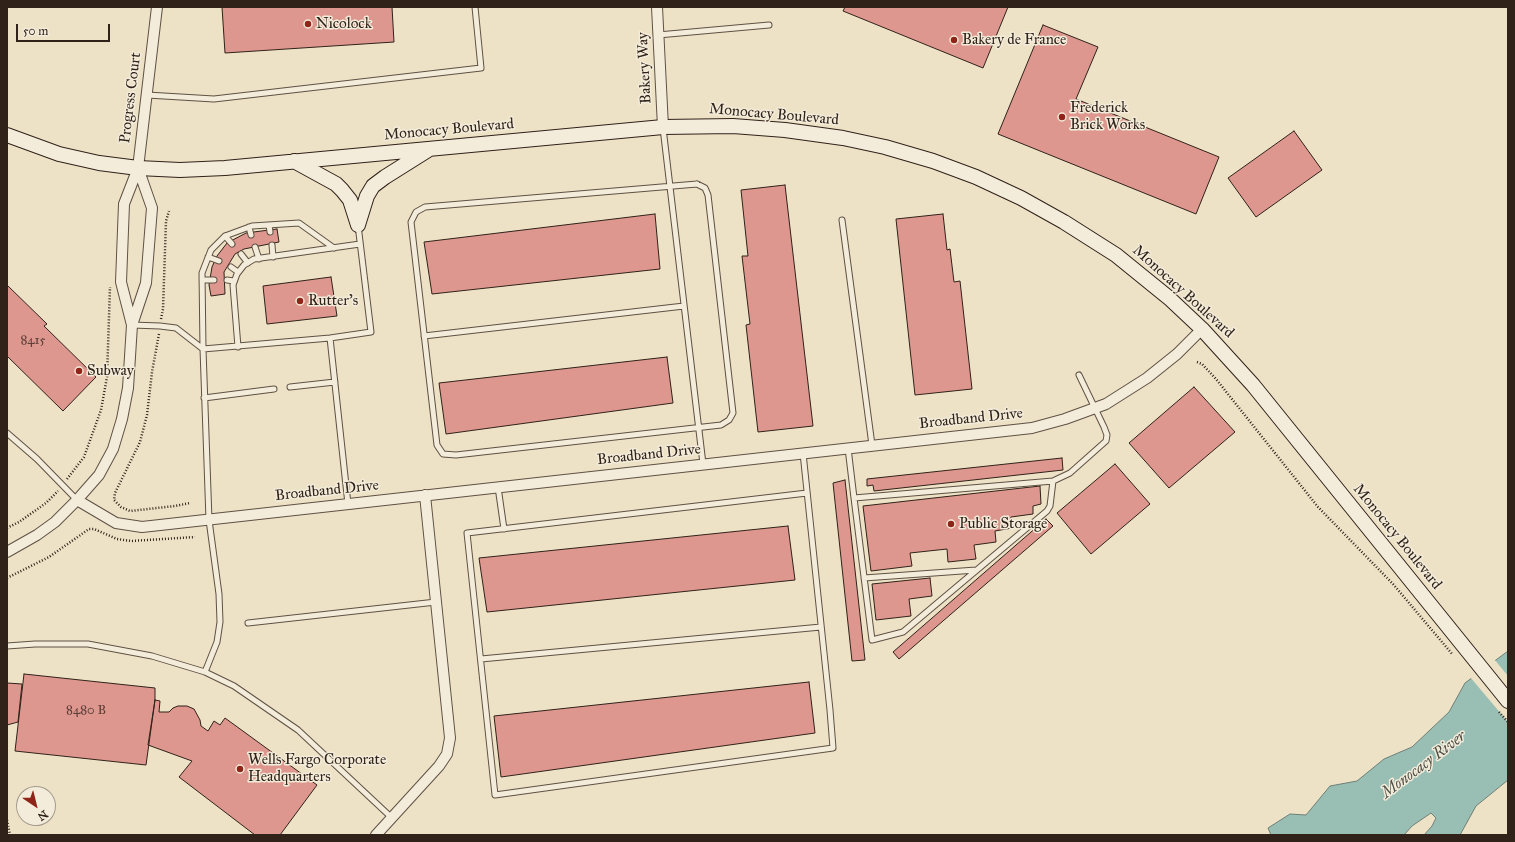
<!DOCTYPE html>
<html>
<head>
<meta charset="utf-8">
<style>
  body { margin:0 }
  #map { position:relative; width:1515px; height:842px; overflow:hidden; background:#ede2c6; font-family:"IM FELL Great Primer",serif }
  canvas { display:block }
  .frame { position:absolute; inset:0; border:8px solid #302119; pointer-events:none }
  .north { position:absolute; left:16px; top:786px; width:40px; height:40px; box-sizing:border-box; background:#f3ecda; border:1px solid #a59b8d; border-radius:50%; rotate:145deg; font-size:11px; font-weight:700; line-height:16px; text-align:center; color:#302119 }
  .north::after { content:''; display:block; margin:auto; width:14px; height:18px; background:#8f2418; clip-path:polygon(50% 0,100% 100%,50% 72%,0 100%) }
  .scale { position:absolute; left:16px; top:24px; width:94px; height:18px; box-sizing:border-box; border:2px solid #302119; border-top:0; padding-left:5px; font-size:12px; line-height:14px; white-space:nowrap; color:#302119; -webkit-text-stroke:3px #f3ecda; paint-order:stroke }
</style>
</head>
<body>
<div id="map">
<canvas width="1515" height="842"></canvas>
<div class="frame"></div>
<div class="north">N</div>
<div class="scale">50 m</div>
</div>
<script>
const ctx = document.querySelector('canvas').getContext('2d');
ctx.lineJoin = 'round';
function fill(path, color) { ctx.fillStyle = color; ctx.fill(path, 'evenodd'); }
const shape = rows => new Path2D(rows.map(r => 'M' + r).join(''));
function trace(path, color, width, dash) { ctx.strokeStyle = color; ctx.lineWidth = width; ctx.lineCap = dash ? 'butt' : 'round'; ctx.setLineDash(dash || []); ctx.stroke(path); }
function write(font, color, halo, rows, align = 'center') {
  ctx.font = font + ' "IM FELL Great Primer",serif'; ctx.lineWidth = 3; ctx.setLineDash([]); ctx.textBaseline = 'middle'; ctx.strokeStyle = halo; ctx.fillStyle = color; for (const [text, x, y, turn = 0] of rows) {
    ctx.save(); ctx.translate(x, y); ctx.rotate((+turn || 0) * Math.PI / 180); ctx.textAlign = isNaN(turn) ? turn : align; if (halo) ctx.strokeText(text, 0, 0); ctx.fillText(text, 0, 0); ctx.restore();
  }
}
const water = shape([
  [1508,651,1508,780,1476,806,1460,835,1424,835,1432,826,1436,818,1431,813,1412,826,1404,835,1271,835,1268,828,1290,814,1306,815,1330,786,1357,781,1384,759,1412,747,1449,712,1465,683,1508,651]
]);
fill(water, '#99beb4');
trace(water, '#6f7f76', 1);
fill(shape([
  [1494,659,1508,676,1508,722,1470,677]
]), '#ede2c6');
const building = shape([
  [222,7,392,7,394,42,225,53,222,7],
  [845,7,1008,7,983,68,843,11,845,7],
  [1043,25,1098,47,1076,99,1219,157,1196,214,998,134,1043,25],
  [1294,131,1322,170,1256,217,1228,178,1294,131],
  [785,185,813,426,758,432,746,325,750,324,742,256,748,256,741,190,785,185],
  [655,214,660,269,432,294,424,242,655,214],
  [943,214,947,250,950,249,954,282,960,281,972,389,915,395,896,219,943,214],
  [277,229,279,242,244,249,235,254,224,272,225,294,211,296,209,285,212,267,217,256,227,243,246,233,277,229],
  [331,277,337,316,267,324,263,286,331,277],
  [7,285,47,324,44,326,96,377,63,411,7,356,7,285],
  [667,357,673,403,446,434,439,383,667,357],
  [1194,387,1235,432,1169,488,1129,443,1194,387],
  [1062,458,1063,470,874,491,873,485,867,486,867,479,1062,458],
  [1115,464,1150,504,1091,554,1057,513,1115,464],
  [845,480,865,660,852,661,833,483,845,480],
  [1040,486,1041,504,1033,506,1033,514,1011,517,1012,528,995,531,996,542,974,545,976,559,948,562,947,549,910,553,912,566,871,571,863,506,1040,486],
  [1046,519,1053,526,899,659,893,652,1046,519],
  [788,526,795,580,487,612,479,558,788,526],
  [930,578,932,596,909,599,911,616,876,620,872,584,930,578],
  [24,674,155,688,155,700,146,765,15,751,24,674],
  [809,682,815,733,501,777,494,716,809,682],
  [7,683,22,684,18,722,7,725,7,683],
  [155,700,160,701,159,712,169,712,173,708,178,706,187,706,194,709,200,720,201,726,208,731,214,721,220,725,225,718,317,785,280,835,255,835,179,777,192,761,148,745,155,700]
]);
fill(building, '#dd978f');
trace(building, '#302119', 1);
const service = shape([
  [658,35,769,25],
  [147,95,214,99,481,68,475,7],
  [663,128,703,464],
  [697,184,705,188,708,195,733,413,729,420,721,425,456,455,443,454,437,445,411,222,416,212,425,207,697,184],
  [842,220,872,445],
  [269,225,270,232],
  [249,227,251,235],
  [225,236,232,244],
  [272,245,273,257],
  [255,247,259,259],
  [241,254,248,263],
  [208,257,219,261],
  [231,267,238,272],
  [202,280,214,280],
  [227,280,234,281],
  [132,325,160,326,176,328,203,349],
  [424,336,684,306],
  [330,338,348,504],
  [238,347,233,285,237,274,244,265,254,259,360,244],
  [203,349,202,273,211,250,225,236,252,226,299,223,334,248],
  [290,387,335,382],
  [204,398,274,389],
  [7,433,37,459,77,500],
  [848,448,854,498,1053,481,1070,473,1106,441,1107,435,1104,427,1079,375],
  [803,453,830,710,833,748,495,795,467,533,807,493],
  [498,487,504,529],
  [854,498,872,640,903,632,1047,511,1050,506,1053,481],
  [864,578,976,570],
  [248,623,436,602],
  [7,646,35,644,88,644,152,656,205,672,234,686,298,730,392,818],
  [481,659,821,627],
  [205,672,217,642,220,622,219,594,209,520,203,349,330,338,371,332,358,225]
]);
const minor = shape([
  [657,7,663,127],
  [132,325,121,282,124,204,138,168,157,7],
  [77,500,116,523,142,527,1032,428,1065,419,1106,404,1147,378,1177,354,1202,329],
  [7,552,37,535,55,522,77,500,99,475,113,449,122,419,128,388,132,325,146,283,152,208,138,168],
  [376,835,439,766,447,754,450,738,425,495]
]);
const secondary = shape([
  [7,135,59,154,99,163,138,168,180,170,225,168,663,127,733,126,785,130,843,138,885,147,933,161,976,177,1021,198,1064,222,1116,255,1169,298,1202,329,1253,385,1508,701],
  [294,161,336,184,342,190,350,200,358,225],
  [358,225,367,196,373,186,385,177,428,150]
]);
trace(service, '#5f5144', 7);
trace(minor, '#5f5144', 12);
trace(secondary, '#302119', 16);
trace(shape([
  [161,319,163,309,166,221,169,211],
  [159,334,152,372,147,415,140,442,115,493,114,500,121,507,130,511,175,506,190,503],
  [1197,362,1202,364,1216,379,1318,507,1393,584,1453,655],
  [67,479,84,457,101,410,107,377,110,287],
  [7,528,19,522,46,503,58,491],
  [7,578,49,557,89,529,94,529,117,539,131,541,195,537],
  [1499,712,1508,722],
  [7,820,10,835]
]), '#302119', 2.5, [1, 2]);
trace(service, '#f3ecda', 5);
trace(minor, '#f3ecda', 10);
trace(secondary, '#f3ecda', 14);
for (const [x, y, r, color] of [
  [308,24,4,"#8f2418"],
  [954,40,4,"#8f2418"],
  [1062,117,4,"#8f2418"],
  [300,301,4,"#8f2418"],
  [79,371,4,"#8f2418"],
  [951,524,4,"#8f2418"],
  [240,769,4,"#8f2418"]
]) { const dot = new Path2D(); dot.arc(x, y, r, 0, 2 * Math.PI); ctx.fillStyle = color; ctx.fill(dot); trace(dot, '#f3ecda', 1.5); }
write('13px', '#5b3e36', null, [
  ["8415",33,341],
  ["8480 B",86,711]
]);
write('15px', '#302119', '#f3ecda', [
  ["Nicolock",316,24],
  ["Bakery de France",962,40],
  ["Frederick",1070,108],
  ["Brick Works",1070,125],
  ["Rutter's",308,301],
  ["Subway",87,371],
  ["Public Storage",959,524],
  ["Wells Fargo Corporate",248,760],
  ["Headquarters",248,777]
], 'left');
write('15px', '#302119', '#f3ecda', [
  ["Bakery Way",645,68,-93],
  ["Progress Court",131,98,-83],
  ["Monocacy Boulevard",774,115,5],
  ["Monocacy Boulevard",449,130,-5],
  ["Monocacy Boulevard",1183,292,42],
  ["Broadband Drive",971,419,-6],
  ["Broadband Drive",649,455,-6],
  ["Broadband Drive",327,491,-6],
  ["Monocacy Boulevard",1397,537,51]
]);
write('italic 16px', '#505048', '#f3ecda', [
  ["Monocacy River",1424,765,-37]
]);
</script>
</body>
</html>
